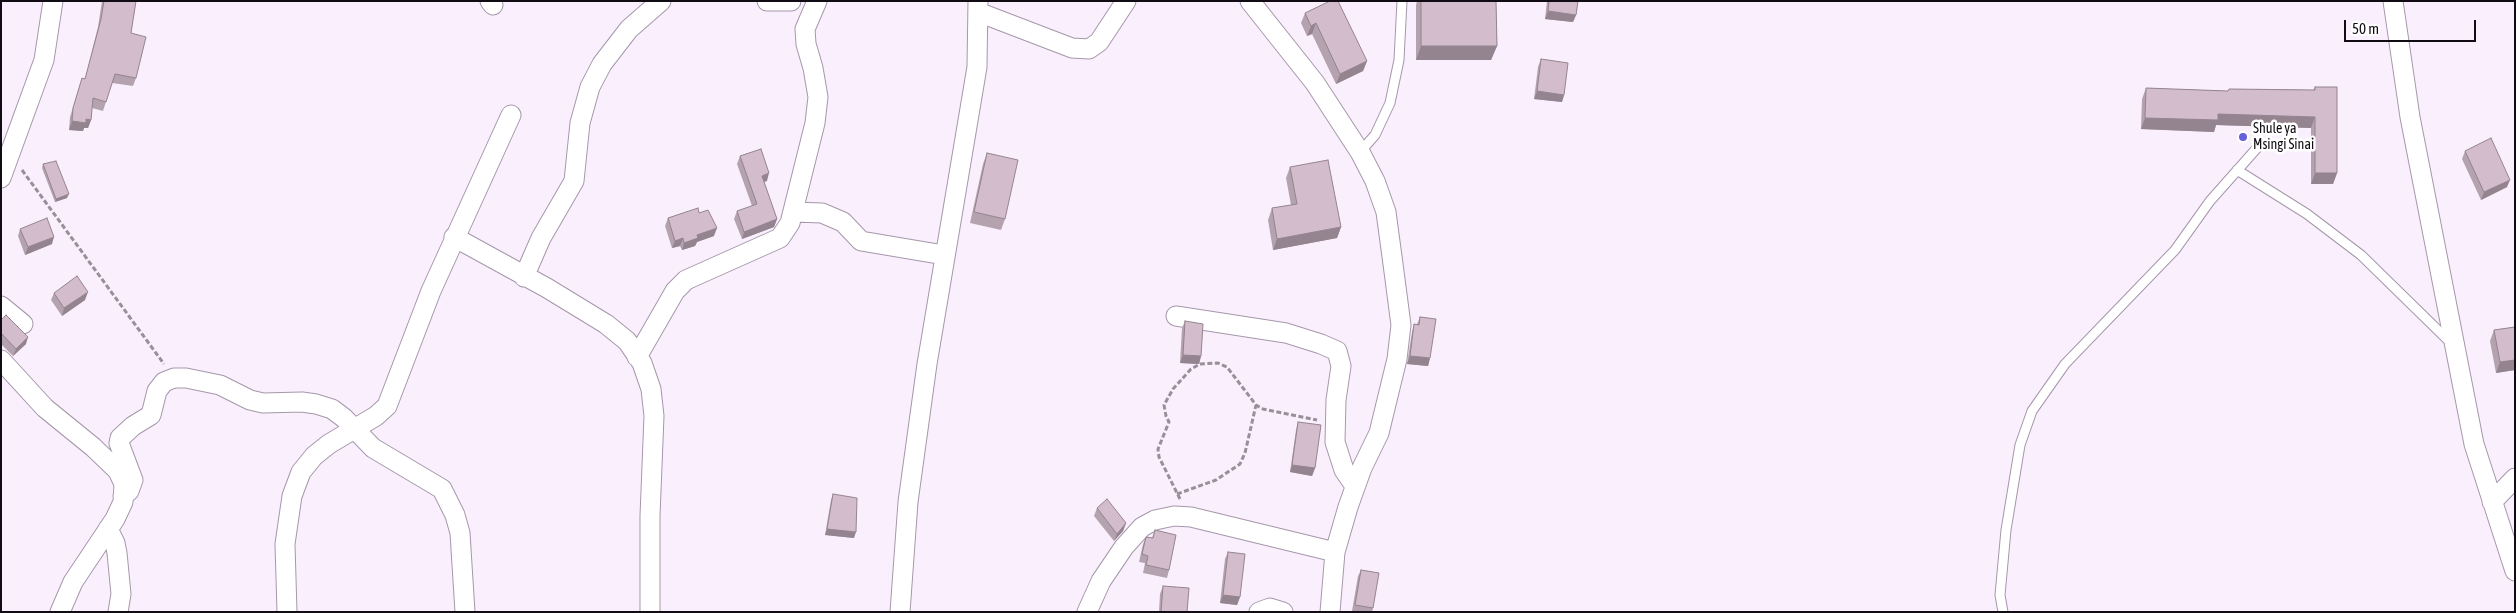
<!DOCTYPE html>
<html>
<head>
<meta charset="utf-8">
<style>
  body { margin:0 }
  #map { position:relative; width:2516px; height:613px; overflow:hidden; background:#faf0fd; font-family:"Asap Condensed",sans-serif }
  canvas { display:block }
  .frame { position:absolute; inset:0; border:2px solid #110c13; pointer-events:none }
  .scale { position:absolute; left:2344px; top:20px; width:132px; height:22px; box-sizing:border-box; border:2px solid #110c13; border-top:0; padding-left:6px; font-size:15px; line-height:18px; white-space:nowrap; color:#110c13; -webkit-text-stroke:4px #fff; paint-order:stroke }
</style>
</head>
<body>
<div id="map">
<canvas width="2516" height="613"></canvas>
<div class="frame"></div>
<div class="scale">50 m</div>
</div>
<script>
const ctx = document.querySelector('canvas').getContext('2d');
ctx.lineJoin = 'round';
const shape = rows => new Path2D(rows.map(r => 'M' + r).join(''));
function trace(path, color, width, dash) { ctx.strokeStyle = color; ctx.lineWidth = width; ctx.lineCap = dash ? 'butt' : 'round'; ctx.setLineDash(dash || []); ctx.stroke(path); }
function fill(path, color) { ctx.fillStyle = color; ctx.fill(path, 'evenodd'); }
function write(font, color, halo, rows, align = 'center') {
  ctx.font = font + ' "Asap Condensed",sans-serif'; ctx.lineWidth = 5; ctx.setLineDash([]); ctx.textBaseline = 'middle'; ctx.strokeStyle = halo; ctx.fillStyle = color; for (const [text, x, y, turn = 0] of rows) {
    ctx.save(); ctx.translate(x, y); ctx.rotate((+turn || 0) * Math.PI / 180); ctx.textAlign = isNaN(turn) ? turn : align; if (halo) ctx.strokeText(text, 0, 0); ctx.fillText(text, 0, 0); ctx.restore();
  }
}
const service = shape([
  [1360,152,1375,135,1390,103,1399,60,1402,1],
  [2237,170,2307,214,2361,255,2450,342],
  [2003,612,2000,595,2006,530,2020,445,2032,411,2065,364,2175,250,2210,201,2257,148]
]);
const minor = shape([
  [490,1,493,5],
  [767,1,791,1],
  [1250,1,1315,83,1360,152,1375,181,1386,212,1393,264,1401,325,1397,359,1379,433,1362,468,1348,507,1335,552,1330,612],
  [2393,1,2410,117,2474,444,2515,571],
  [978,12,1072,48,1089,49,1099,42,1126,1],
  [1,178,44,60,53,1],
  [794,212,822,213,843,222,861,241,944,255],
  [454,237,547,288,606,324,627,341,642,363,651,389,654,416,650,516,650,612],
  [524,277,541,238,574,181,580,123,590,87,602,64,629,29,661,1],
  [1,306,23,324],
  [1176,316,1286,333,1321,344,1337,351,1341,366,1336,400,1335,442,1344,470,1355,486],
  [637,357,675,291,686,280,780,238,790,223,815,123,818,97,813,68,806,44,805,29,817,1],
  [1,360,45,408,93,447,118,471,124,484,123,502,115,519,73,582,60,612],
  [123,496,129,491,133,480,119,443,120,438,133,426,151,415,157,391,164,382,174,378,186,378,220,385,250,400,263,403,302,402,316,404,332,409,344,418,373,448,442,489,455,515,460,533,465,612],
  [2492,502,2515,478],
  [108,529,115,543,117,553,121,594,118,612],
  [287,612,285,544,292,496,301,472,314,456,329,444,376,416,387,406,431,291,511,115],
  [900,612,908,502,927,364,977,67,978,1],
  [1087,612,1101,581,1124,547,1142,527,1155,520,1174,516,1191,517,1335,552],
  [1259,612,1270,608,1283,612]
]);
trace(service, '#a697ab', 11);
trace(minor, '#a697ab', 21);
trace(shape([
  [22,170,164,364],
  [1177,494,1216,480,1240,464,1245,453,1256,405],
  [1180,499,1159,457,1158,449,1169,422,1166,416,1164,405,1173,389,1191,369,1200,364,1218,363,1227,367,1256,405,1263,409,1317,420]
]), '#978f99', 3, [5, 2.5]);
trace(service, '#fff', 9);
trace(minor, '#fff', 19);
fill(shape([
  [102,1,136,1,131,33,136,78,133,86,112,83,103,111,92,108,91,120,88,128,84,128,83,131,69,130,70,117,82,78,85,79,98,27],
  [1417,1,1496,1,1497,46,1491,60,1416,60,1416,5],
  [1547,1,1578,1,1576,15,1573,22,1545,19],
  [1305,13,1367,61,1363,71,1336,84,1312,34,1307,36,1301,23],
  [1541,59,1564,95,1562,102,1534,99,1538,67],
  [2315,87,2337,173,2333,184,2311,184,2311,128,2216,125,2214,132,2141,129,2142,99,2146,88,2228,91,2229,89,2313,90],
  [2465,151,2507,187,2481,200,2462,159],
  [987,153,1005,219,1001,230,970,223,983,164],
  [740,156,767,181,764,182,777,219,774,227,742,239,734,219,737,211,752,206,737,164],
  [43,164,67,198,55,202,42,168],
  [1290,167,1341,227,1337,238,1273,250,1268,220,1272,208,1291,205,1286,178],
  [699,213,714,236,697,242,695,246,682,250,680,246,672,248,665,226,668,218],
  [20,229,52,244,25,255,18,236],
  [54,293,85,300,62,316,51,300],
  [1420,317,1430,358,1428,366,1407,364,1412,332,1414,324,1417,324],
  [1,320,26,344,13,356,1,344],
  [1185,321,1201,356,1199,364,1180,363,1182,328],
  [2515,327,2515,370,2496,373,2490,341,2494,330],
  [1298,422,1315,468,1312,476,1290,472,1296,430],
  [833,494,854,538,825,535,831,500],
  [1097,508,1126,523,1123,531,1114,541,1094,516],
  [1155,530,1169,570,1167,578,1143,573,1145,563,1139,562,1143,544,1146,537,1152,538],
  [1228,552,1240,597,1237,605,1220,603,1225,559],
  [1361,570,1373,608,1372,612,1352,611,1358,576],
  [1163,586,1187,612,1159,612,1160,594]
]), '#b5a2af');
fill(shape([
  [1548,11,1576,15,1573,22,1545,19],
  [1316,23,1312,34,1307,36,1311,26],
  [1421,46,1497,46,1491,60,1416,60],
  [1367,61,1363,71,1336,84,1340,74],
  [1537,91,1564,95,1562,102,1534,99],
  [2218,114,2315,117,2311,128,2216,125,2214,132,2141,129,2145,118],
  [86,119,91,120,88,128,84,128,83,131,69,130,72,121],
  [769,173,767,181,759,183,762,176],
  [2315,173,2337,173,2333,184,2311,184],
  [2510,180,2507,187,2481,200,2484,192],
  [69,194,67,198,55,202,56,199],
  [777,219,774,227,742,239,744,232],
  [1341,227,1337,238,1273,250,1277,239],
  [717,228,714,236,697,242,695,246,682,250,684,243,697,235],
  [54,237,52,244,25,255,28,247],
  [683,238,680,246,672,248,675,241],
  [88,292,85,300,62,316,64,308],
  [28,337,26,344,13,356,16,349],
  [1183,355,1201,356,1199,364,1180,363],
  [1410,356,1430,358,1428,366,1407,364],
  [2515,360,2515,370,2496,373,2500,362],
  [1292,465,1315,468,1312,476,1290,472],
  [1126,523,1123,531,1114,541,1117,534],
  [827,529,856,532,854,538,825,535],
  [1223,595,1240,597,1237,605,1220,603]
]), '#94848f');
const building = shape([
  [104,1,136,1,131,33,146,37,136,78,115,74,106,102,93,98,91,120,86,119,86,123,72,121,73,108,82,78,85,79,101,19,104,1],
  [1330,1,1338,1,1367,61,1340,74,1316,23,1311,26,1305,13,1330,1],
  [1421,1,1496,1,1497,46,1421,46,1421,1],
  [1549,1,1578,1,1576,15,1548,11,1549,1],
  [1541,59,1568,63,1564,95,1537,91,1541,59],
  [2315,87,2337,87,2337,173,2315,173,2315,117,2218,114,2218,120,2145,118,2146,88,2228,91,2229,89,2315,90,2315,87],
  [2491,138,2510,180,2484,192,2465,151,2491,138],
  [761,149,769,173,762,176,777,219,744,232,737,211,757,204,740,156,761,149],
  [987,153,1018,160,1005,219,974,212,987,153],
  [1328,160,1341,227,1277,239,1272,208,1297,204,1290,167,1328,160],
  [56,161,69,194,56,199,43,164,56,161],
  [698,208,699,213,708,210,717,228,697,235,698,238,684,243,683,238,675,241,668,218,698,208],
  [47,218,54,237,28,247,20,229,47,218],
  [77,276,88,292,64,308,54,293,77,276],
  [6,315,28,337,16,349,1,333,1,320,6,315],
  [1420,317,1436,319,1430,358,1410,356,1414,324,1419,325,1420,317],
  [1185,321,1203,324,1201,356,1183,355,1185,321],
  [2515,327,2515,360,2500,362,2494,330,2515,327],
  [1298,422,1321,425,1315,468,1292,465,1298,422],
  [833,494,857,498,856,532,827,529,833,494],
  [1107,499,1126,523,1117,534,1097,508,1107,499],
  [1155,530,1176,535,1169,570,1146,565,1148,556,1142,554,1146,537,1153,538,1155,530],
  [1228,552,1245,554,1240,597,1223,595,1228,552],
  [1361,570,1379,573,1373,608,1355,605,1361,570],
  [1163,586,1189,588,1187,612,1161,612,1163,586]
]);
fill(building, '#d3bccc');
trace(building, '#94848f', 1);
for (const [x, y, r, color] of [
  [2243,137,5,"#6560da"]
]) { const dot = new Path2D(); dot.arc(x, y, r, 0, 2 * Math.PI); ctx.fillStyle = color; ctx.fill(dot); trace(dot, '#fff', 2); }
write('14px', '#110c13', '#fff', [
  ["Shule ya",2253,129],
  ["Msingi Sinai",2253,145]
], 'left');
</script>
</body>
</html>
